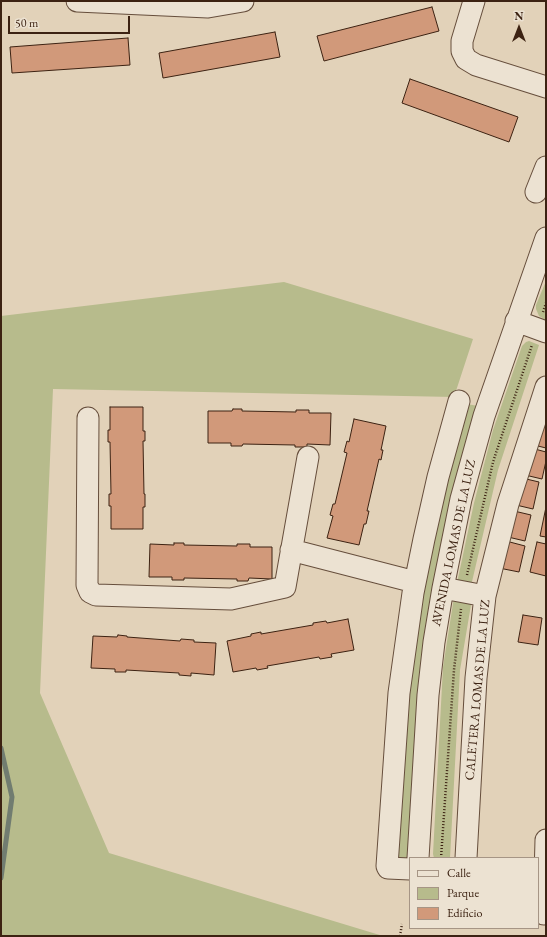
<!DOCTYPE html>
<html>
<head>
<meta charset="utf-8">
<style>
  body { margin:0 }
  #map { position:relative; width:547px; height:937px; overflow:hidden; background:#e2d2b9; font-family:"EB Garamond",serif }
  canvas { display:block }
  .frame { position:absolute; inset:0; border:2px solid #3c2212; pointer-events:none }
  .legend { position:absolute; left:409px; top:857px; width:130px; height:72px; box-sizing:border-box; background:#ece2d2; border:1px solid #a69585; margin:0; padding:5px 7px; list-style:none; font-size:12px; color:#3c2212 }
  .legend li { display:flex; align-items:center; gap:8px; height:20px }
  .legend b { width:20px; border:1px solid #a69585 }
  .north { position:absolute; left:499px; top:8px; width:40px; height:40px; -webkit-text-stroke:3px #ece2d2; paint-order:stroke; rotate:0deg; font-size:11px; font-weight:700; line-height:16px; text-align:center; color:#3c2212 }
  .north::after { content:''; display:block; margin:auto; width:14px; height:18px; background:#3c2212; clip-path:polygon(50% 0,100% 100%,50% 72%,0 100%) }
  .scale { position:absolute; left:8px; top:16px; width:122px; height:18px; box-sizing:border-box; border:2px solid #3c2212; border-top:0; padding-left:5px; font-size:12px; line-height:14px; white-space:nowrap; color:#3c2212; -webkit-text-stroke:3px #ece2d2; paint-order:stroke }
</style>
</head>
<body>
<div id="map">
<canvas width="547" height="937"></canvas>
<div class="frame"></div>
<ul class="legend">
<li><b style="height:5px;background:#ece2d2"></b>Calle</li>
<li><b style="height:11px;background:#b7bb8c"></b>Parque</li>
<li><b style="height:11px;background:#d1997a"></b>Edificio</li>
</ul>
<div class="north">N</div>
<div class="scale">50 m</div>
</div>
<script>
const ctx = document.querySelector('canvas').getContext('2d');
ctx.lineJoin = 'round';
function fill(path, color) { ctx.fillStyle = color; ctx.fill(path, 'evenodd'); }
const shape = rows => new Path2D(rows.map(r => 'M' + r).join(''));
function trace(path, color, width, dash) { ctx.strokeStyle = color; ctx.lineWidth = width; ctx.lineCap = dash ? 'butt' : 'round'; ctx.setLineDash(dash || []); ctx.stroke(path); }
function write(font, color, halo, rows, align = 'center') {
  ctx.font = font + ' "EB Garamond",serif'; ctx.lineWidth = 3.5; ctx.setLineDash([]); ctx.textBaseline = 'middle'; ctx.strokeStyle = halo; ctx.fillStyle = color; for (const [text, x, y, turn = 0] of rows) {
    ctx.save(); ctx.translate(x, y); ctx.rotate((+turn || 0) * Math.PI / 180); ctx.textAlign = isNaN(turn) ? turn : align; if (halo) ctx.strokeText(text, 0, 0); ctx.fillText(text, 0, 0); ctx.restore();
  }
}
fill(shape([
  [546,281,546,320,539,316,536,309,536,305],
  [284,282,473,339,454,397,53,389,40,693,109,853,383,936,1,936,1,316],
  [529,341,539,345,498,470,471,586,457,583,474,503,493,430,522,346,526,342],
  [467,404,478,406,407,864,396,864,409,688,420,605,433,540],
  [454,597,472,599,460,670,450,858,434,858,433,854,443,667]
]), '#b7bb8c');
trace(shape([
  [1,748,12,797,1,878]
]), '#717c70', 5);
const building = shape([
  [432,7,439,31,324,61,317,36,432,7],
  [275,32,280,57,163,78,159,53,275,32],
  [128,38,130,65,12,73,10,47,128,38],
  [410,79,518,117,509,142,402,103,410,79],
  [110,407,143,407,143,431,145,431,145,441,143,441,144,494,145,494,145,507,143,507,143,529,111,529,111,506,109,506,109,494,111,494,110,442,108,442,108,430,110,430,110,407],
  [233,409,242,409,242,411,296,412,296,410,309,410,309,413,331,413,330,445,307,444,307,447,295,447,295,445,243,444,242,446,231,446,231,443,208,443,208,411,232,411,233,409],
  [354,419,386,426,381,450,383,450,381,460,379,459,367,511,369,511,366,524,364,524,359,545,327,538,333,516,330,515,333,504,335,504,347,453,344,452,347,441,349,442,354,419],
  [546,419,546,448,534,445,546,419],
  [531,448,546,452,546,461,542,479,525,475,531,448],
  [522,478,539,482,533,509,516,505,522,478],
  [546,507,546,537,540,536,546,507],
  [514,511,531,515,525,541,508,537,514,511],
  [506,541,525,546,519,572,499,568,506,541],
  [537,542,546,544,546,576,530,572,537,542],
  [174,543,184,543,184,545,237,546,237,544,250,544,250,547,272,547,272,579,249,578,248,581,237,581,237,579,184,578,184,580,172,580,172,577,149,577,150,544,174,545,174,543],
  [523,615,542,618,538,645,518,642,523,615],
  [348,619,354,650,331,654,332,657,320,659,319,657,267,666,268,668,257,670,256,668,233,672,227,641,251,636,251,634,261,632,261,634,313,625,313,623,326,621,327,623,348,619],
  [118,635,127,636,127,637,180,641,181,639,194,640,194,642,216,643,214,675,191,673,191,676,179,675,179,673,126,670,126,672,115,672,115,669,91,668,93,636,117,637,118,635]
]);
fill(building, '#d1997a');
trace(building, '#3c2212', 1);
const minor = shape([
  [77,1,208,7,243,1],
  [474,1,462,41,462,51,466,59,476,65,546,87],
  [536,192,546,167],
  [516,321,546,332],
  [88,418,87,585,90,592,96,595,231,599,285,587,308,457],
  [291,550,415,582],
  [443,588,485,596],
  [418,858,428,695,434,642,443,588,461,499,484,416,546,238],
  [466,858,476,678,485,596,508,504,546,387],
  [410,869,388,868,387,866,399,693,413,593,424,539,438,477,459,401],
  [544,914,546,840]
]);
trace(minor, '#664e3c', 23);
trace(shape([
  [543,312,546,303],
  [467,575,493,462,532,345],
  [441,858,454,670,461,609],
  [400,936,402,924]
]), '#3c2212', 2.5, [1, 2]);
trace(minor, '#ece2d2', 21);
write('13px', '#3c2212', '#ece2d2', [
  ["AVENIDA LOMAS DE LA LUZ",454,543,-78],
  ["CALETERA LOMAS DE LA LUZ",478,690,-85]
]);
</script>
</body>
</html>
